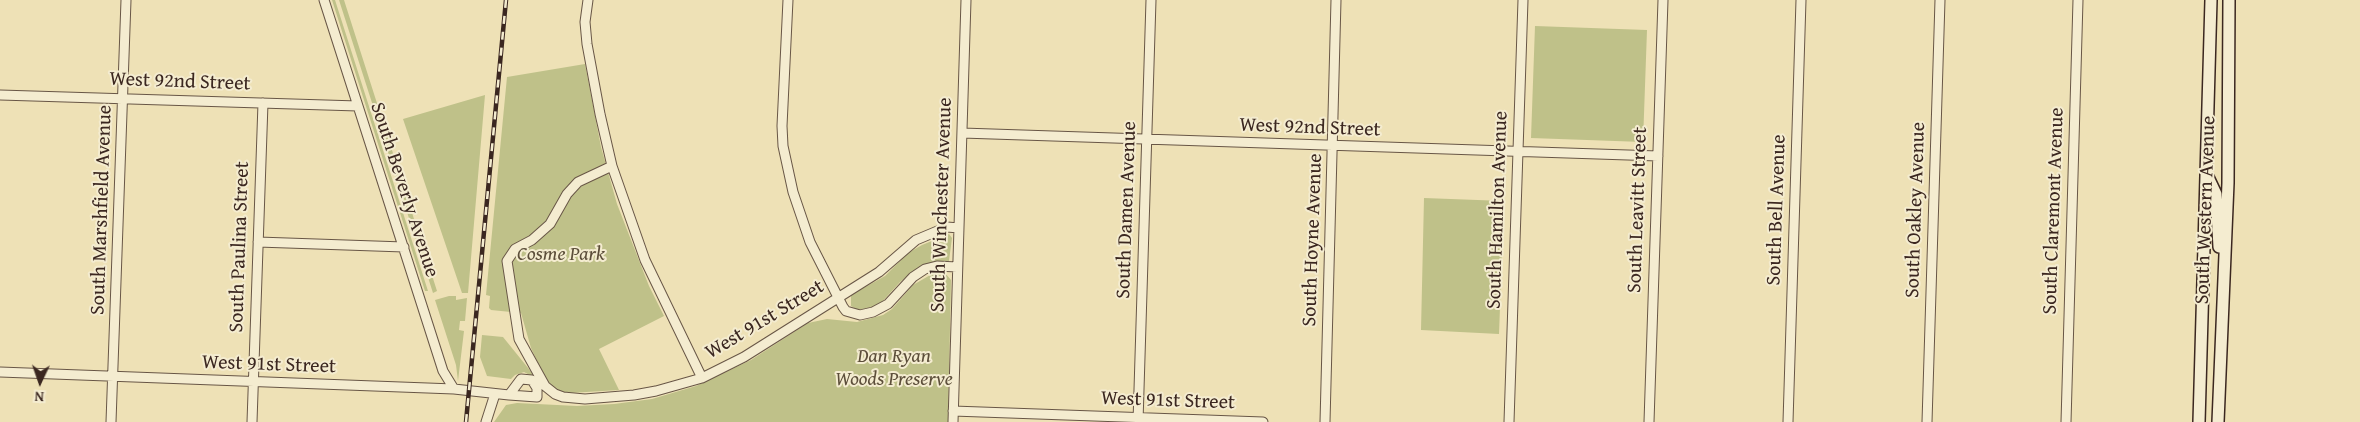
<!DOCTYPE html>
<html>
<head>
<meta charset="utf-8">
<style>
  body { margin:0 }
  #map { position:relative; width:2360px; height:422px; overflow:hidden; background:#eee1b6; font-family:"Gentium Book Plus",serif }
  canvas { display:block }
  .north { position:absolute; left:15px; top:357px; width:50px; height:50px; -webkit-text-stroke:4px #f4ecd0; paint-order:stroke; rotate:183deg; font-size:14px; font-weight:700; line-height:20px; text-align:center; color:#3b2720 }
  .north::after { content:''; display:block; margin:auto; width:18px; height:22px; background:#3b2720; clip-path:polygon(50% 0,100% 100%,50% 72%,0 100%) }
</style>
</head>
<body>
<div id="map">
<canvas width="2360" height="422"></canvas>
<div class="north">N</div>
</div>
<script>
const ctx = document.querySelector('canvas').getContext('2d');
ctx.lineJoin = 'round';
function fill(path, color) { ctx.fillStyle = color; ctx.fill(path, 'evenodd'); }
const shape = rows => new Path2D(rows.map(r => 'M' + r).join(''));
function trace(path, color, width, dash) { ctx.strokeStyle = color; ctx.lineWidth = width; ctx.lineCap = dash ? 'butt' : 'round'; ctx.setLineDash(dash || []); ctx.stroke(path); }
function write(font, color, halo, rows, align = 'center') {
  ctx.font = font + ' "Gentium Book Plus",serif'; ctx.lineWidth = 4; ctx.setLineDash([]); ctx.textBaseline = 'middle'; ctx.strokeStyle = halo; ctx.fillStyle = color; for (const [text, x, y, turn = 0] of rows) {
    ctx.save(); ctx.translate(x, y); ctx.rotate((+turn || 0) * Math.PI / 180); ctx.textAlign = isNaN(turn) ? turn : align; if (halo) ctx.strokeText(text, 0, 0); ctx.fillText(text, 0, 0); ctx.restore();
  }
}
fill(shape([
  [332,0,335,0,428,291,425,291],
  [339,0,344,0,437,291,433,293],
  [1535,26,1647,30,1643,142,1531,138],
  [585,64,601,147,617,204,649,286,664,316,599,349,619,390,570,393,558,391,548,385,531,348,521,313,491,310,489,308,490,296,486,295,507,77],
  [485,95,468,293,462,293,403,119],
  [1424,198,1504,201,1499,334,1421,330],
  [949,234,952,238,949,261,935,262,920,267,900,282,881,303,873,307,858,310,851,306,851,295,885,276,908,253,922,245],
  [940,272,945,273,951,280,948,422,494,422,506,405,517,403,577,406,614,404,652,399,696,386,751,360,808,323,827,319,857,322,883,315,892,309,913,285,932,274],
  [449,296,456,296,456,300,467,298,465,321,460,321,459,330,464,331,458,381,456,365,435,300],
  [482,335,503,337,537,379,524,372,515,375,511,379,487,376,480,357]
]), '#bfc189');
const minor = shape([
  [324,0,443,371,454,389],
  [588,0,585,22,587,44,600,114,612,166,645,260,702,378],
  [788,0,782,126,783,146,793,192,810,242,843,307,846,311,860,315,873,312,888,304,913,277,925,269,937,266,957,267],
  [0,95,358,106],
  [962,133,1658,156],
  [612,166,578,182,567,194,550,224,532,240,515,249,507,261,519,339,545,386,555,394,563,397,585,399,634,395,656,391,702,378,744,357,879,272,916,240,947,227,959,228],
  [258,242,404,247],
  [0,372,454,389,509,395,537,397,537,388,532,380,521,379,509,395],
  [953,411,1263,422],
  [111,422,126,0],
  [252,422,263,103],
  [486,422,495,394],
  [953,422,966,0],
  [1138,422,1151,0],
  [1325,422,1336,0],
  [1509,422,1523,0],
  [1649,422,1663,0],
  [1788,422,1801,0],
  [1927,422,1940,0],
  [2066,422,2078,0]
]);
const secondary = shape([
  [2207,175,2216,194,2219,247],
  [2199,422,2211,0],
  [2218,422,2228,183,2229,0]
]);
trace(minor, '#685646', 11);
trace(secondary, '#3b2720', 14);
trace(minor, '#f4ecd0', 9);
trace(secondary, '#f4ecd0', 11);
const rail = shape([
  [466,422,506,0]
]);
trace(rail, '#3b2720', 4.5);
trace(rail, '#f4ecd0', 2.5, [8]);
write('20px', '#3b2720', '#f4ecd0', [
  ["West 92nd Street",180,82,2],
  ["West 92nd Street",1310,128,2],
  ["South Beverly Avenue",404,190,72],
  ["South Winchester Avenue",942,205,-88],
  ["South Marshfield Avenue",102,210,-88],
  ["South Damen Avenue",1127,210,-88],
  ["South Hamilton Avenue",1498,210,-88],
  ["South Leavitt Street",1638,210,-88],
  ["South Bell Avenue",1777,210,-88],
  ["South Oakley Avenue",1916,210,-88],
  ["South Western Avenue",2206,210,-88],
  ["South Claremont Avenue",2054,211,-88],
  ["South Hoyne Avenue",1313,240,-88],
  ["South Paulina Street",240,247,-88],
  ["West 91st Street",765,320,-31],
  ["West 91st Street",269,365,2],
  ["West 91st Street",1168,401,2]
]);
write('italic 20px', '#5c4e3a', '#f4ecd0', [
  ["Cosme Park",561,255],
  ["Dan Ryan",894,357],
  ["Woods Preserve",894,380]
]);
</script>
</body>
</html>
